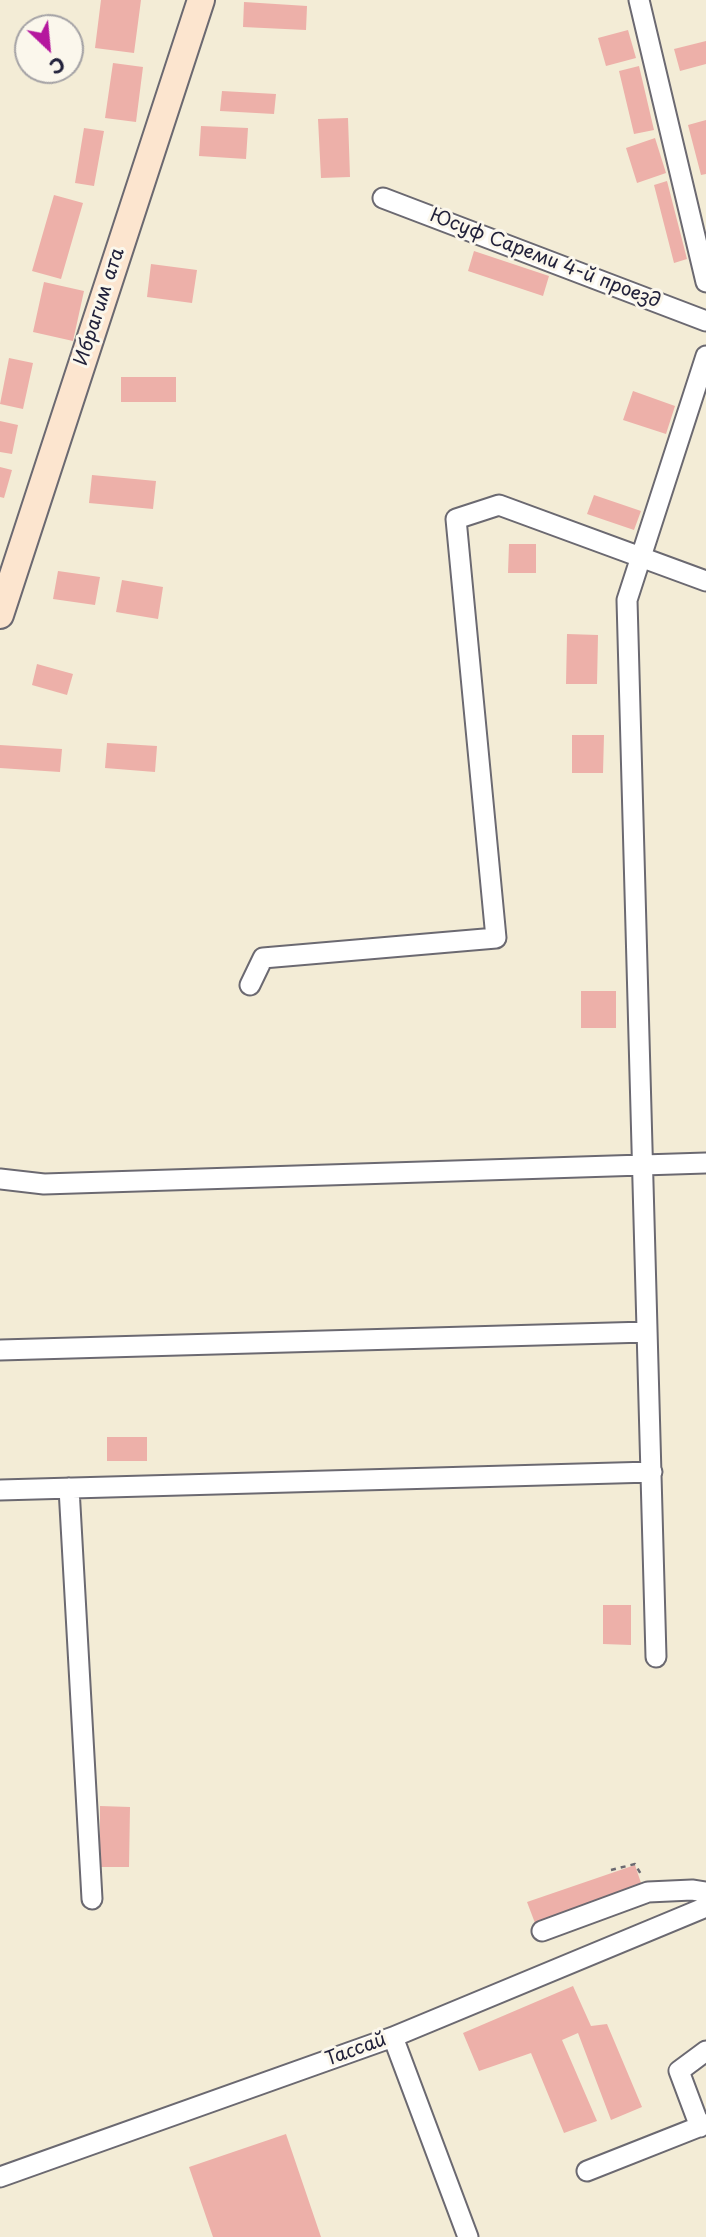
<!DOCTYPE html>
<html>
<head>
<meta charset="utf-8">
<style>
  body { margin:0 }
  #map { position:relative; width:706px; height:2237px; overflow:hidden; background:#f3ecd6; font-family:"Playpen Sans",sans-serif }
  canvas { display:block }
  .north { position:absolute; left:14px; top:14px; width:70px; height:70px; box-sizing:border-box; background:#fbf7ec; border:2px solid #a4a2a5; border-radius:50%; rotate:154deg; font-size:19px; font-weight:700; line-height:28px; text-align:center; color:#22223b }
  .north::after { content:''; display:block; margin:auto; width:24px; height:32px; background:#b5179e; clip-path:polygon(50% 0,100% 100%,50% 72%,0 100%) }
</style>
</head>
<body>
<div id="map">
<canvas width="706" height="2237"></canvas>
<div class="north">С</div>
</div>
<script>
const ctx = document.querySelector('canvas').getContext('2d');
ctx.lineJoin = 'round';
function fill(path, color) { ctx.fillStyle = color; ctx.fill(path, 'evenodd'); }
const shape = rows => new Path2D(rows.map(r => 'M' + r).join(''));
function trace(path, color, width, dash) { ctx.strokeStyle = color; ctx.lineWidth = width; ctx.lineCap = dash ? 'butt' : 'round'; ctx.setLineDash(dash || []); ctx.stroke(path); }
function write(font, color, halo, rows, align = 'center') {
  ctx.font = font + ' "Playpen Sans",sans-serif'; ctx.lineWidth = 6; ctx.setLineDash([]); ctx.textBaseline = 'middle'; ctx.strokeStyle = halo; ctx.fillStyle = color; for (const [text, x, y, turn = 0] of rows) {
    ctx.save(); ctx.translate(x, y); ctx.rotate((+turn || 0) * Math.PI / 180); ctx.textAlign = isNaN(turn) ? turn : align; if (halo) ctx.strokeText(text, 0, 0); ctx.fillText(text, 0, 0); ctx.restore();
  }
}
fill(shape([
  [101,0,141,0,134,53,95,48],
  [244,2,307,6,306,30,243,27],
  [628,30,636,58,606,66,598,38],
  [706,41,706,64,680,71,674,49],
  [113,63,143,67,136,122,105,118],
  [639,66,654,130,634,134,619,71],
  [222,91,276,94,274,114,220,111],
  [348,118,350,177,321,178,318,119],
  [706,120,706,174,701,175,688,125],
  [201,126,248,128,246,159,199,156],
  [84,128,104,131,94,186,75,183],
  [655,138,666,173,637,183,626,148],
  [667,181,687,259,674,263,654,185],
  [54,195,83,203,61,279,32,271],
  [474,251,549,276,543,296,468,271],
  [151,264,197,270,192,303,147,297],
  [44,282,84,291,73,341,33,332],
  [9,358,33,363,23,409,0,404],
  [121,377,176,377,176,402,121,402],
  [633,391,675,406,666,434,623,420],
  [0,421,18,425,12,454,0,452],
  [0,467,12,470,4,498,0,497],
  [92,475,156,481,153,509,89,503],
  [594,495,641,511,634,530,587,514],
  [509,544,536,544,536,573,508,573],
  [58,571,100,577,95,605,53,599],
  [122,580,163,587,158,619,116,612],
  [567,634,598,635,597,684,566,684],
  [37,664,73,674,67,695,32,685],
  [572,735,604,735,603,773,572,773],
  [107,743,157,746,155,772,105,768],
  [0,745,62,749,60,772,0,768],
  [581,991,616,991,616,1028,581,1028],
  [107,1437,147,1437,147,1461,107,1461],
  [603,1605,631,1605,631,1645,603,1644],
  [100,1806,130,1807,129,1867,100,1867],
  [635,1865,642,1886,535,1923,527,1902],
  [573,1986,591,2026,607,2024,642,2107,611,2120,578,2033,562,2040,597,2121,564,2133,531,2053,479,2071,463,2033],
  [286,2134,321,2237,213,2237,189,2167]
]), '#edb0a9');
const street = shape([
  [639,0,706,282],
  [383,198,706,321],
  [250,985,263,958,496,938,456,519,499,505,706,581],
  [0,1179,44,1184,706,1163],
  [0,1350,647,1332],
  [69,1488,92,1899],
  [0,1490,652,1472],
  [656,1657,627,600,706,356],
  [542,1931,648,1892,692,1890,706,1892],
  [393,2037,468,2237],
  [700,2127,679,2071,706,2051],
  [587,2171,706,2124],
  [0,2177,393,2037,706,1907]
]);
const secondary = shape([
  [0,615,201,0]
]);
trace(street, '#6b6971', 23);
trace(secondary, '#6b6971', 30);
trace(shape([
  [611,1870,635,1864,642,1876]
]), '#6b6971', 2.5, [5, 5]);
trace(street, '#fff', 19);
trace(secondary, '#fce5cf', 26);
write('19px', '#22223b', '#fbf7ec', [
  ["Юсуф Сареми 4-й проезд",545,259,21],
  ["Ибрагим ата",100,307,-72],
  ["Тассай",356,2050,-20]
]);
</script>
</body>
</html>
